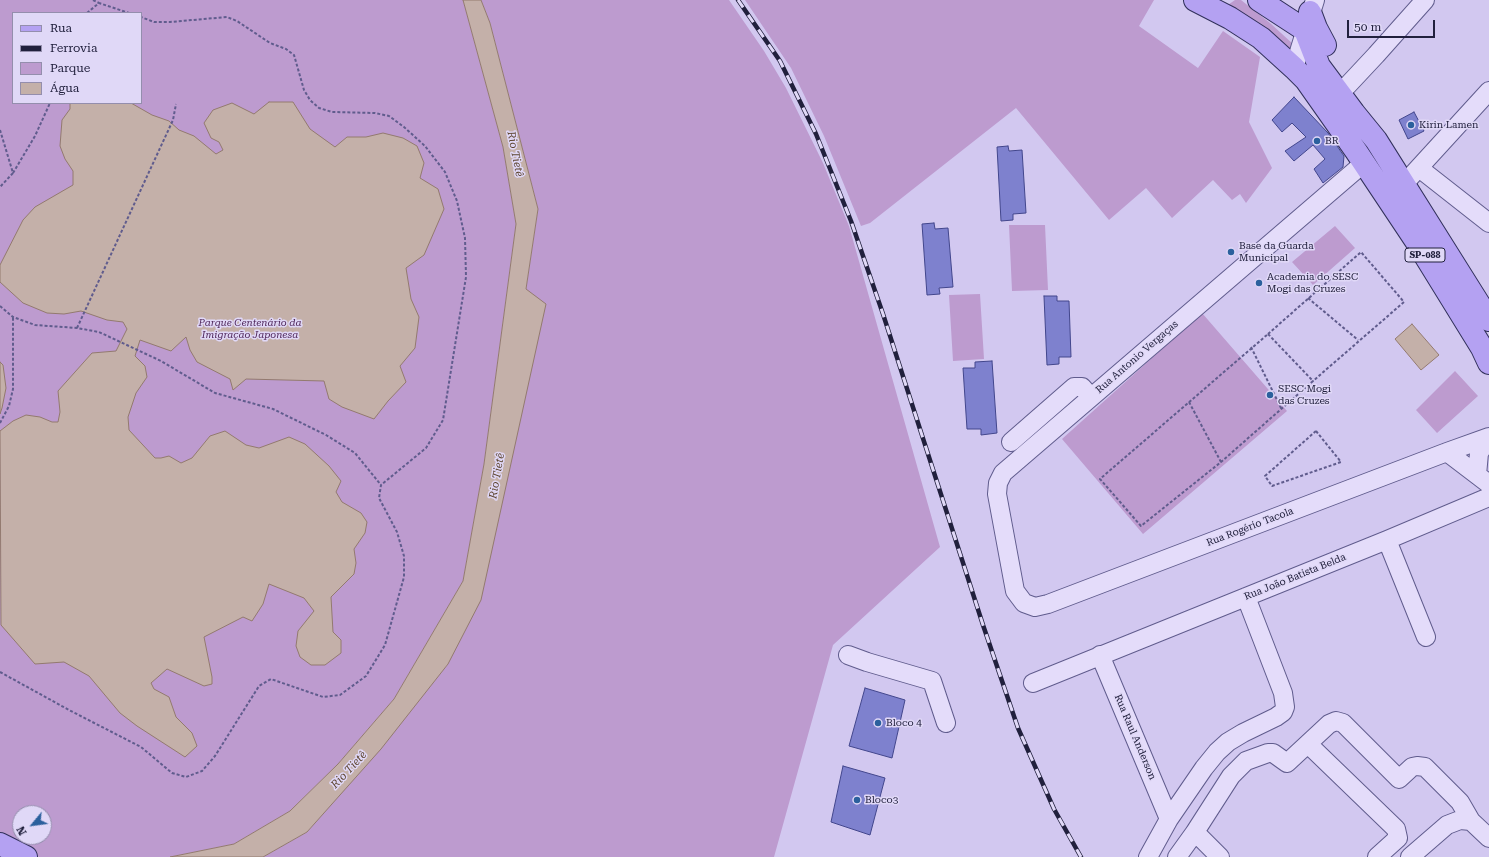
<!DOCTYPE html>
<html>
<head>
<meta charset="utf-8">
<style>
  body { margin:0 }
  #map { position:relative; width:1489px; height:857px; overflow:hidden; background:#d2c8f0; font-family:"Roboto Serif",serif }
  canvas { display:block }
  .legend { position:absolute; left:12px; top:12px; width:130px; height:92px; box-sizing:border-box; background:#e0d8f7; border:1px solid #948ead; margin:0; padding:5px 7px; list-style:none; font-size:12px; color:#21203d }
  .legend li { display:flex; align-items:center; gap:8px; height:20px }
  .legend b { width:20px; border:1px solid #948ead }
  .north { position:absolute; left:12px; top:805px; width:40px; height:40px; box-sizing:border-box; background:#e0d8f7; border:1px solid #948ead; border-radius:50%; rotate:241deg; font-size:11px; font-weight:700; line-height:16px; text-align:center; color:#21203d }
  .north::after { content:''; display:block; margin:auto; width:14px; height:18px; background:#2b609d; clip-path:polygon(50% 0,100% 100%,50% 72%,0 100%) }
  .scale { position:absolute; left:1347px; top:20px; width:88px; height:18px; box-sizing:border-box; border:2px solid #21203d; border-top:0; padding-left:5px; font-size:12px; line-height:14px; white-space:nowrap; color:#21203d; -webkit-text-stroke:3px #e0d8f7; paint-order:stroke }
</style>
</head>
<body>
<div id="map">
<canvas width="1489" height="857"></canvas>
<ul class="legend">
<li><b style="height:5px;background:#b4a1f2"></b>Rua</li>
<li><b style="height:5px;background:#21203d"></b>Ferrovia</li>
<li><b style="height:11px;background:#bd9bcf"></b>Parque</li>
<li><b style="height:11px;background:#c4b0a9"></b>Água</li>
</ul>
<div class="north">N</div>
<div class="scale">50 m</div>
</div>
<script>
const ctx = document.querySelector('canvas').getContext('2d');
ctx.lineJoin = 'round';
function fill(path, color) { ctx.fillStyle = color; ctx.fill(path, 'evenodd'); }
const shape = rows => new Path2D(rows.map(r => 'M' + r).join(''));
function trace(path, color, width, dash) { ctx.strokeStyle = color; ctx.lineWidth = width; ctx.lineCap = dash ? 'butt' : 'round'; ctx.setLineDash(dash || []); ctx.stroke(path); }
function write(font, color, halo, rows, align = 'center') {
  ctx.font = font + ' "Roboto Serif",serif'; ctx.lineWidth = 3; ctx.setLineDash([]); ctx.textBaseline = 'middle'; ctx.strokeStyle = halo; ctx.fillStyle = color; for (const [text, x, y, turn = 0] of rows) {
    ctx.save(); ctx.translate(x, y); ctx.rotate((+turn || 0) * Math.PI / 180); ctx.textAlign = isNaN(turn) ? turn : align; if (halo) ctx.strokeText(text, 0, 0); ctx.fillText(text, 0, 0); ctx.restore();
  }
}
fill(shape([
  [0,0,463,0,503,147,516,224,484,464,463,581,394,699,338,764,290,811,234,844,170,857,39,857,0,835],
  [13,13,141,13,141,103,13,103],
  [20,813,44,813,44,837,20,837],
  [481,0,729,0,764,51,786,88,823,163,849,226,940,547,833,645,774,857,263,857,307,832,448,664,526,289,538,209,490,23],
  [745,0,1154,0,1139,26,1198,68,1223,31,1260,57,1249,122,1272,168,1246,203,1240,194,1232,200,1213,180,1172,218,1146,188,1109,220,1016,108,870,223,861,226,824,136,791,68],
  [1235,0,1241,0,1270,23,1293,44,1292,58,1225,7],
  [1009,225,1045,225,1048,290,1012,291],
  [1335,226,1355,248,1313,285,1292,262],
  [980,294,984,359,953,361,949,295],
  [1202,313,1287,411,1143,534,1062,439],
  [1455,371,1478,396,1437,433,1416,410]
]), '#bd9bcf');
const water = shape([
  [463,0,481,0,490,23,538,209,526,289,546,304,481,600,448,664,381,749,307,832,263,857,170,857,234,844,290,811,338,764,394,699,463,581,484,464,516,224,503,147,463,0],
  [269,102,293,102,310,129,335,147,347,137,366,137,383,133,403,138,417,146,424,163,420,178,438,189,444,209,424,255,406,268,411,299,419,317,415,348,400,366,406,382,388,401,374,419,342,407,329,399,324,381,246,379,233,390,230,379,197,362,190,350,186,337,171,351,140,340,135,356,145,366,147,377,136,393,128,417,129,430,155,458,161,458,169,456,181,463,192,458,210,436,225,431,246,445,259,448,289,437,305,444,329,466,341,481,336,492,342,502,361,513,367,522,365,533,354,549,356,563,354,574,331,597,333,632,341,640,341,653,325,665,311,665,300,657,296,646,298,631,314,611,304,598,269,584,263,604,252,621,243,617,204,637,212,677,212,684,204,686,167,669,151,683,154,689,169,697,176,717,192,733,197,746,185,757,137,726,120,713,89,676,64,662,35,664,1,625,0,431,13,421,26,415,40,417,52,422,58,422,60,412,58,391,92,353,116,351,127,329,123,322,107,320,81,311,64,314,47,313,23,303,0,282,0,265,23,220,35,207,73,185,73,171,65,159,60,146,62,120,70,109,70,103,131,103,152,115,169,121,179,130,194,136,216,154,223,150,219,142,211,138,204,123,213,110,232,103,254,114,269,102],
  [1412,324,1439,355,1421,370,1395,339,1412,324],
  [0,362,3,365,6,388,2,408,0,414,0,362]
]);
fill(water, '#c4b0a9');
trace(water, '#937a6f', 1);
const building = shape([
  [1294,97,1328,133,1344,156,1343,167,1323,183,1314,169,1325,159,1313,145,1294,161,1285,151,1306,137,1292,123,1282,132,1272,120,1294,97],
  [1414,112,1424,131,1408,139,1399,120,1414,112],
  [1008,146,1009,151,1022,150,1026,213,1013,214,1013,220,1001,221,997,147,1008,146],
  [934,223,935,229,948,228,953,287,939,288,940,294,927,295,922,224,934,223],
  [1044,296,1057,296,1057,301,1069,301,1071,357,1059,357,1059,364,1047,365,1044,296],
  [992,361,997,433,981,435,981,429,967,429,963,368,975,368,975,362,992,361],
  [865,688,905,700,892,758,849,746,865,688],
  [843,766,885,778,870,835,831,822,843,766]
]);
fill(building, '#7e81ce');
trace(building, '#42468c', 1);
const minor = shape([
  [1294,68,1315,0],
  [1347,86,1376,55,1425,0],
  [1364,163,1003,473,998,483,997,494,1015,591,1024,603,1035,607,1048,604,1447,452,1489,437],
  [1419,168,1489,223],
  [1403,185,1489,91],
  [1011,442,1074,387,1082,387,1091,397],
  [1447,452,1489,484],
  [1477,475,1479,453,1489,438],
  [1387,540,1426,637],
  [848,655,867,662,932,681,946,723],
  [1100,655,1169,819],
  [1033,683,1387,540,1489,497],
  [1308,744,1396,829,1398,838,1377,857],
  [1148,857,1169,819,1204,768,1217,752,1228,742,1243,733,1276,717,1283,712,1285,707,1283,693,1246,597],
  [1177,857,1195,832],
  [1220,857,1195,832,1231,776,1246,761,1268,753,1273,753,1287,763,1329,724,1336,721,1343,723,1399,779,1412,767,1417,766,1425,767,1460,802,1471,821],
  [1410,857,1447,825,1460,820,1471,821,1489,838]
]);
const major = shape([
  [1195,0,1230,18,1261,38,1294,68,1306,80,1356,151,1416,241,1482,348,1489,363],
  [1259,0,1305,30,1319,66,1354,113,1376,140,1489,320],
  [1310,12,1316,28,1325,45],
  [0,844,26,857]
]);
trace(minor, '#605c8d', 20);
trace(major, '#31305b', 24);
trace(shape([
  [93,0,99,3],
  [87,13,99,3,129,13],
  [0,130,13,173,0,187],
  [13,173,35,136,50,103],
  [1308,298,1358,340],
  [0,306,13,317,35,325,77,328,99,332,161,361,215,393,273,409,326,435,355,453,381,485],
  [77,328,173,120,176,104],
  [1268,334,1313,381,1221,462,1141,526,1100,479,1268,334],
  [1268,334,1361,252,1404,302,1313,381],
  [1251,347,1281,408],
  [1189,402,1221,462],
  [0,423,9,406,13,389,13,317],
  [1316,431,1341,462,1272,486,1265,476,1316,431],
  [0,672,69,710,141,747,172,773,186,777,202,771,215,756,259,686,271,679,323,697,340,695,366,676,385,645,404,577,404,556,397,532,379,498,381,485,426,448,443,420,466,277,465,238,457,201,445,172,425,146,404,127,389,116,375,113,332,112,319,108,310,100,304,90,294,55,286,49,270,43,237,21,227,17,170,22,154,22,141,17]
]), '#605c8d', 2, [3, 2]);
trace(minor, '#e4dcfa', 18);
trace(major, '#b4a1f2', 22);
const rail = shape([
  [738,0,780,61,816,134,851,221,883,314,983,625,1018,728,1054,809,1081,857]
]);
trace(rail, '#21203d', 4.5);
trace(rail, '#e0d8f7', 3, [9]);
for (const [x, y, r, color] of [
  [1411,125,4,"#2b609d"],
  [1317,141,4,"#2b609d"],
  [1231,252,4,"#2b609d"],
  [1259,283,4,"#2b609d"],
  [1270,395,4,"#2b609d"],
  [878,723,4,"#2b609d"],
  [857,800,4,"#2b609d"]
]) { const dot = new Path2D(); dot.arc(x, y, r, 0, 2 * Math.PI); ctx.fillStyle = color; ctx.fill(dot); trace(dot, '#e0d8f7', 1.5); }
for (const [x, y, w] of [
  [1425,255,40]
]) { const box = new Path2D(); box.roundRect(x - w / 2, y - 7, w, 14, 3); ctx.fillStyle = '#e0d8f7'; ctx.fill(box); trace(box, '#21203d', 1); }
write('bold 9px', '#21203d', null, [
  ["SP-088",1425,255]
]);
write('10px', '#21203d', '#e0d8f7', [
  ["Kirin Lamen",1419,125],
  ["BR",1325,141],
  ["Base da Guarda",1239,246],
  ["Municipal",1239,258],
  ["Academia do SESC",1267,277],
  ["Mogi das Cruzes",1267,289],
  ["SESC Mogi",1278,389],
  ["das Cruzes",1278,401],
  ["Bloco 4",886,723],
  ["Bloco3",865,800]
], 'left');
write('italic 10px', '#4f265a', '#e0d8f7', [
  ["Parque Centenário da",250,323],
  ["Imigração Japonesa",250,335]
]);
write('10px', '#21203d', '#e0d8f7', [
  ["Rua Antonio Vergaças",1137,357,-41],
  ["Rua Rogério Tacola",1250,527,-21],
  ["Rua João Batista Belda",1295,577,-22],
  ["Rua Raul Anderson",1135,737,67]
]);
write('italic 11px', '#5d452f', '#e0d8f7', [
  ["Rio Tietê",515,154,79],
  ["Rio Tietê",497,476,-80],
  ["Rio Tietê",349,770,-47]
]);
</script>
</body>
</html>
